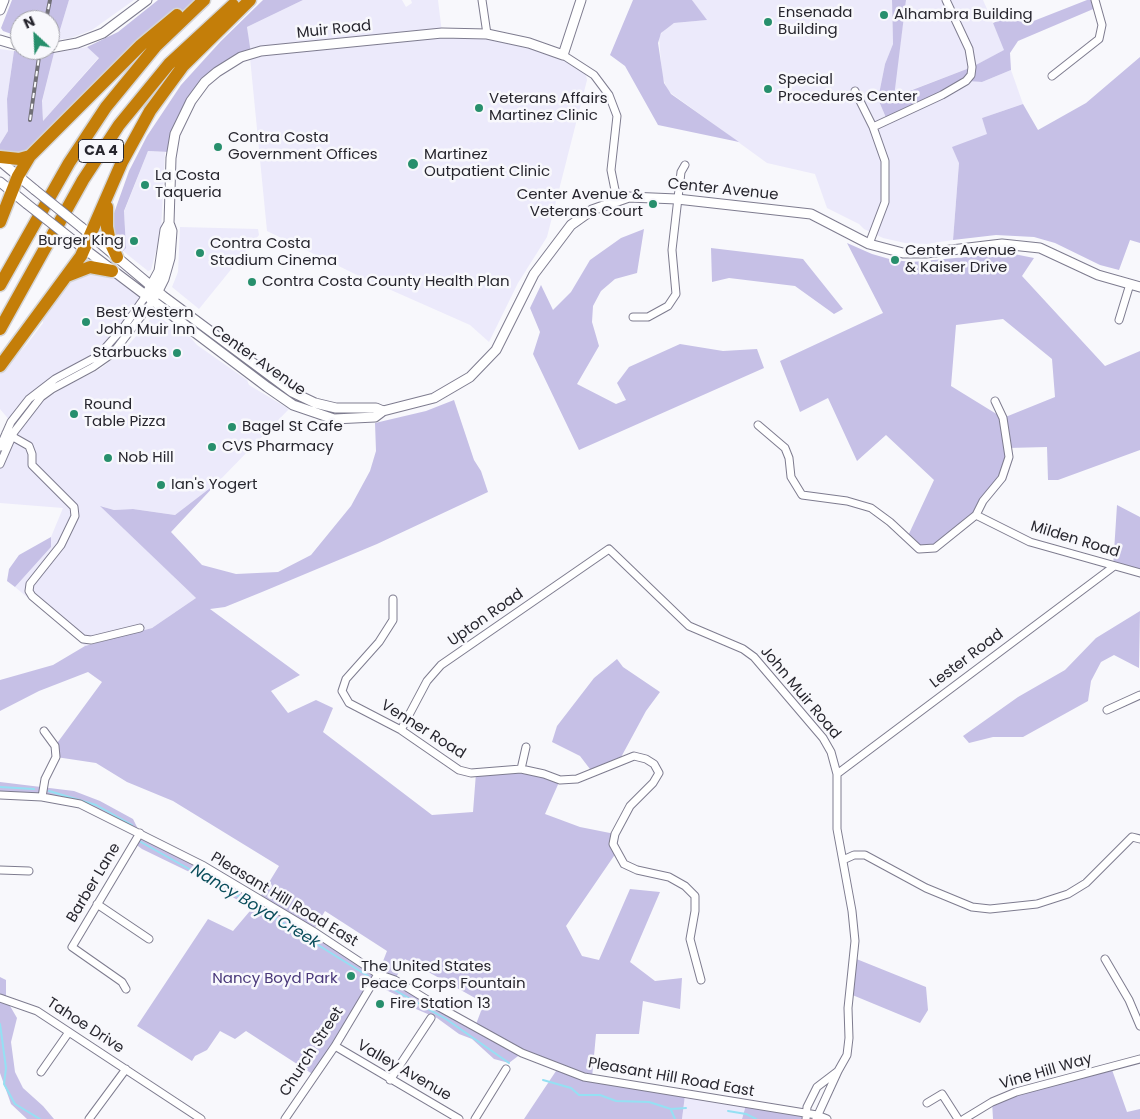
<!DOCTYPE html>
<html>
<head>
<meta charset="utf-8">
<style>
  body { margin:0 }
  #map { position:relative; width:1140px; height:1119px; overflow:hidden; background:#f8f8fc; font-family:Poppins,sans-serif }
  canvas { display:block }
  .north { position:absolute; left:10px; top:10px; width:50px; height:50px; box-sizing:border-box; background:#f8f8fc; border:1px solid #a4a4aa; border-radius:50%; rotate:335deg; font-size:14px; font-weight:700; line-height:20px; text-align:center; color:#27262e }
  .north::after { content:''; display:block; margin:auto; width:18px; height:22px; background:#278f6c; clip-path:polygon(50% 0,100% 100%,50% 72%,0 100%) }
</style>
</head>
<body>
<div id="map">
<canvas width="1140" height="1119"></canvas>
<div class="north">N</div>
</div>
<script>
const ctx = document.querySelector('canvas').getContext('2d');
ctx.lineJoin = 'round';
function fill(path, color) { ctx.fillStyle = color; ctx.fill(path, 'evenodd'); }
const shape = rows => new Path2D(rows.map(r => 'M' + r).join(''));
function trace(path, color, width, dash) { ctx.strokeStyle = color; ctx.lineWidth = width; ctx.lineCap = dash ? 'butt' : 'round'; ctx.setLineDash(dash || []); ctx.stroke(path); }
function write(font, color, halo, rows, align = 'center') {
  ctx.font = font + ' Poppins,sans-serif'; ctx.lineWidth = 5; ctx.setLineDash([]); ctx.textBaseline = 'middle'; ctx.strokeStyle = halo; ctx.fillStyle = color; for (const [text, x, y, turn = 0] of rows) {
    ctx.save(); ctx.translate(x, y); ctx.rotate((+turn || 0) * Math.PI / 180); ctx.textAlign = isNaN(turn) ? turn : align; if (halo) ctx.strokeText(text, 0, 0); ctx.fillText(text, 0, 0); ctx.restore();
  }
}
fill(shape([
  [69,0,134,0,92,30,71,38,57,40],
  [303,0,402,0,406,7,412,3,411,0,438,0,442,33,487,34,563,55,585,70,587,80,547,237,518,283,489,342,470,325,357,275,267,231,247,27],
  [692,0,892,0,893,44,885,64,878,99,887,120,966,81,982,82,1011,70,1023,104,982,118,988,134,959,163,953,240,927,244,905,243,883,238,864,229,859,224,827,208,815,174,767,163,668,91,662,76,659,37,665,28,674,23,706,20],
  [906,0,983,0,1005,50,972,67,893,97],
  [87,47,99,57,43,121,42,102,54,53],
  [0,49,14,51,7,99,8,131,0,144],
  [148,151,165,152,161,232,151,270,148,271,123,251,126,247,124,212],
  [180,227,258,229,259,235,199,309,172,287,178,272],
  [103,269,145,297,110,344,41,389,11,422,0,409,0,374,27,344,43,323,42,309,67,276],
  [153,316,159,317,184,335,190,337,197,345,247,380,249,385,289,409,218,482,175,515,133,509,114,510,101,506,196,598,152,628,85,646,15,587,51,547,51,537,63,508,0,503,0,464,8,441,41,402,66,386,100,369,126,348],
  [685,1095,746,1105,742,1119,682,1119]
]), '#eceafb');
fill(shape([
  [12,0,69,0,57,40,50,40,50,20,20,20,20,37,3,31,1,28],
  [158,0,200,0,178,15,30,156,0,157,0,144,8,131,7,99,14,51,54,53,42,101,43,121,99,58,87,47,118,32],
  [263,0,303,0,247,27,251,54,205,82,169,152,148,151,124,211,126,248,123,251,113,237,113,216,129,171,147,136,181,85,221,41],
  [633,0,692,0,707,20,674,23,661,33,658,43,664,83,671,94,739,142,658,125,625,66,610,55],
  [892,0,906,0,894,97,972,67,1004,50,993,23,1009,16,1031,22,1087,0,1095,0,1098,7,1018,41,1010,53,1011,70,982,82,966,81,887,120,878,99,885,64,893,44],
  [1140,57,1140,243,1130,240,1119,270,1100,265,1055,243,1034,237,996,235,953,240,959,163,952,147,987,134,982,118,1023,104,1038,130,1086,103],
  [644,229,637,273,615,279,601,291,593,306,592,322,599,346,577,384,616,404,626,400,617,383,629,367,680,344,723,351,757,349,764,368,579,450,533,354,540,332,530,308,541,285,553,310,571,292,590,260,621,238],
  [847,243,872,254,893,260,912,262,1009,253,1034,258,1022,276,1105,366,1140,351,1140,450,1058,480,1048,480,1047,447,1008,448,1002,478,976,515,935,548,919,549,907,538,934,480,886,435,857,461,828,398,800,412,780,361,883,313],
  [1003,319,1052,359,1055,397,1003,418,951,386,956,325],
  [711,248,803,259,843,309,834,314,795,286,729,278,712,282],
  [454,400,474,460,481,471,488,492,377,544,262,592,225,607,210,609,300,675,271,691,288,713,316,700,333,708,323,732,432,815,473,812,476,773,521,769,560,780,545,814,580,827,615,834,616,853,566,926,582,956,599,960,630,889,660,892,630,962,655,981,682,978,680,1009,643,1001,639,1034,596,1034,592,1078,685,1095,682,1119,524,1119,558,1068,522,1053,509,1063,494,1059,472,1039,459,1034,437,1018,416,1009,401,997,373,984,314,1075,246,1031,235,1039,220,1031,207,1050,195,1056,192,1061,137,1026,208,919,233,931,255,905,251,907,219,890,210,882,142,849,134,843,140,833,80,804,0,795,0,782,74,791,100,801,133,819,140,833,204,866,245,895,256,900,260,897,279,866,173,801,127,782,96,763,56,757,55,746,102,682,88,672,39,691,0,711,0,680,53,665,85,646,152,628,196,598,100,506,114,510,133,509,175,515,218,482,171,532,202,565,236,574,278,572,311,555,351,506,370,471,376,451,375,423,426,411],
  [325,911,387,951,378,974,313,931],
  [405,959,484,1003,475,1027,395,980],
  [1117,505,1140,517,1140,573,1113,567],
  [51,537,51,547,15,587,7,581,9,569,19,555],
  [1140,611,1139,668,1114,655,1101,662,1091,681,1088,701,1023,737,993,737,969,743,963,736,1018,697,1065,670,1096,638],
  [617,659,623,667,660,692,646,711,619,761,593,773,580,756,552,742,557,726,594,678],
  [854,958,926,987,928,1010,920,1023,850,994],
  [0,977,6,980,6,999,17,1018,11,1042,15,1072,23,1088,43,1106,54,1119,27,1119,11,1104,0,1073],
  [1111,1067,1127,1112,1140,1109,1140,1119,993,1119,992,1102],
  [746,1105,807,1114,806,1119,742,1119]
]), '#c6c0e6');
trace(shape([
  [0,787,34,789],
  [49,791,96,805,132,825],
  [139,841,191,870,212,879,221,887,244,899,368,976],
  [382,983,446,1019,509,1063],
  [0,1024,6,1068,4,1084,15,1104,40,1119],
  [543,1080,571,1088,579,1095,600,1095,616,1101,649,1102,671,1109,686,1108],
  [671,1110,675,1119],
  [728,1111,746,1114,756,1119]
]), '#95e0f3', 2);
const minor = shape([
  [482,0,487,34],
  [563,55,594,75,609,95,617,116,611,170,617,200],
  [1052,76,1099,39,1102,25,1095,0],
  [855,91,873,127,885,161,885,202,869,244],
  [873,127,942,95,966,81,971,75,972,67,969,49,946,0],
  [633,317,648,317,668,306,676,294,672,250,681,172,685,165],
  [1119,320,1130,284],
  [758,425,785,448,789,458,791,477,802,495,847,501,871,508,890,522,919,549,935,548,976,515,983,501,1002,478,1009,457,1003,418,995,401],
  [6,433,29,446,32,454,32,465,74,507,75,516,61,545,30,584,29,591,32,596,83,639,91,640,140,628],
  [0,447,11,422,29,399,55,379,98,356,123,328,145,297],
  [0,464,14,432,41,397,52,389,93,367,113,353,152,302],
  [976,515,1030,542,1140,573],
  [393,599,393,620,379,642,346,679,342,691,349,703,401,730,459,770,471,773,521,769,544,774,560,780,577,779,634,756,646,759,654,764,659,773,653,783,630,806,615,834,613,844,624,864,637,870,669,877,685,886,695,896,695,911,690,939,701,980],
  [1107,710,1140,695],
  [401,730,427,681,441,665,609,549,689,626,743,649,754,657,823,738,831,752,837,774,837,829,852,911,855,941,848,1008,849,1038,847,1055,838,1071],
  [521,769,526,747],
  [837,774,1113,567],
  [0,795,42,797,80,804,204,866,313,931,378,974,395,980,439,1007,522,1053,584,1077,817,1115,827,1119],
  [42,797,45,779,56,757,55,746,44,731],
  [843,860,854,855,865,855,926,888,972,907,990,909,1037,904,1068,894,1086,883,1132,837,1140,839],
  [0,870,29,871],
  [97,904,149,939],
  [1105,959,1129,1000,1140,1026],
  [126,989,122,982,72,947,140,833],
  [0,998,37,1011,201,1119],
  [335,1046,459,1119],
  [41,1072,69,1032],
  [390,1080,431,1018],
  [927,1103,942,1094,958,1119],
  [89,1119,126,1069],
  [285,1119,335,1046,378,974],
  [475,1119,506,1069],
  [806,1119,807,1107,817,1087,838,1071,816,1119],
  [964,1119,992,1102,1016,1092,1140,1059]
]);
const tertiary = shape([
  [0,10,4,0],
  [0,40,20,46],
  [50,48,77,43,103,33,147,0],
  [0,161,35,190],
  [0,182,27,204],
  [81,227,163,296,292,392,315,403,336,408,376,408,383,411],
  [74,241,267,387,293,405,334,419,375,417,383,411,434,398,470,377,496,350,534,274,571,225,592,210,629,197,677,199,811,214,869,244,903,253,926,253,1002,244,1040,248,1098,275,1140,287],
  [156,295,164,279,170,258,172,231,169,223],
  [145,297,159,271,165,230,169,223,171,158,175,134,191,101,205,82,217,72,241,57,261,51,442,33,487,34,529,43,563,55,581,0]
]);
const motorway = shape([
  [0,157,19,159,30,156],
  [107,207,107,227,110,242,117,257],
  [0,222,18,176,30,156,141,45,177,15],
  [67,276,90,267,112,271],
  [0,285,69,163,106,107,156,46,204,0],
  [0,329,83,180,119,125,169,64,233,5],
  [0,366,81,256,122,162,150,111,183,66,250,0]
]);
trace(minor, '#7e7c8f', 9);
trace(tertiary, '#7e7c8f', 11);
trace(motorway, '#d4d4d5', 15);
trace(minor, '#fff', 7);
trace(tertiary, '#fff', 9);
trace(motorway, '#c47e09', 12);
const rail = shape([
  [46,20,50,0],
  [30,120,40,50]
]);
trace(rail, '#717077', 4);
trace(rail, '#f8f8fc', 2, [5.5]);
const tertiaryBridge = shape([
  [35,190,81,227],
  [27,204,74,241]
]);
trace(tertiaryBridge, '#7e7c8f', 11, []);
trace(tertiaryBridge, '#fff', 9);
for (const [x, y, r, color] of [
  [884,15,5,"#278f6c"],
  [768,22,5,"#278f6c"],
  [768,89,5,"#278f6c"],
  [479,108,5,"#278f6c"],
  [218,147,5,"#278f6c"],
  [413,164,6,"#278f6c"],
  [145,185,5,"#278f6c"],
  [653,204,5,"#278f6c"],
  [134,241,5,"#278f6c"],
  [200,253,5,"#278f6c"],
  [895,260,5,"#278f6c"],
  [252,282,5,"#278f6c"],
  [86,322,5,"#278f6c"],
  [177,353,5,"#278f6c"],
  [74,414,5,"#278f6c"],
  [232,427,5,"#278f6c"],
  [212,447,5,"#278f6c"],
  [108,458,5,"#278f6c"],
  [161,485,5,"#278f6c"],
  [351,976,5,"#278f6c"],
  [380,1004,5,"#278f6c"]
]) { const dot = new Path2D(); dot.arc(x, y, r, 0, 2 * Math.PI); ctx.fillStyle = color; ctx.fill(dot); trace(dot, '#f8f8fc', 2); }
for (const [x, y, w] of [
  [101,151,45]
]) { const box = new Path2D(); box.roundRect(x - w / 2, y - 11.5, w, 23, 4); ctx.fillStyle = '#f8f8fc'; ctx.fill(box); trace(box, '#27262e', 1); }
write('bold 14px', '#27262e', null, [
  ["CA 4",101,151]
]);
write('15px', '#27262e', '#f8f8fc', [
  ["Ensenada",778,13],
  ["Building",778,30],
  ["Alhambra Building",894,15],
  ["Special",778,80],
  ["Procedures Center",778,97],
  ["Veterans Affairs",489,99],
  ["Martinez Clinic",489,116],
  ["Contra Costa",228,138],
  ["Government Offices",228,155],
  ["Martinez",424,155],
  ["Outpatient Clinic",424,172],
  ["La Costa",155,176],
  ["Taqueria",155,193],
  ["Center Avenue &",643,195,"right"],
  ["Veterans Court",643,212,"right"],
  ["Burger King",124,241,"right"],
  ["Contra Costa",210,244],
  ["Stadium Cinema",210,261],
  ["Center Avenue",905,251],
  ["& Kaiser Drive",905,268],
  ["Contra Costa County Health Plan",262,282],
  ["Best Western",96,313],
  ["John Muir Inn",96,330],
  ["Starbucks",167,353,"right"],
  ["Round",84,405],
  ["Table Pizza",84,422],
  ["Bagel St Cafe",242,427],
  ["CVS Pharmacy",222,447],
  ["Nob Hill",118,458],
  ["Ian's Yogert",171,485],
  ["The United States",361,967],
  ["Peace Corps Fountain",361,984],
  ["Fire Station 13",390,1004]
], 'left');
write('15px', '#27262e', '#f8f8fc', [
  ["Muir Road",334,30,-6],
  ["Center Avenue",723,190,6],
  ["Center Avenue",258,361,35],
  ["Milden Road",1075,540,17],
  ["Upton Road",486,618,-35],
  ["Lester Road",967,659,-37],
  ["John Muir Road",800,693,50],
  ["Venner Road",423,730,32],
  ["Barber Lane",94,883,-59],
  ["Pleasant Hill Road East",284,900,31],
  ["Tahoe Drive",85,1026,33],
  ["Church Street",312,1052,-57],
  ["Valley Avenue",404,1071,30],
  ["Vine Hill Way",1046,1072,-16],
  ["Pleasant Hill Road East",671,1078,10]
]);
write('15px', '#49387a', '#f8f8fc', [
  ["Nancy Boyd Park",275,979]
]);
write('italic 16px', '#084c5a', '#f8f8fc', [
  ["Nancy Boyd Creek",255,907,31]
]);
</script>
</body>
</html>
